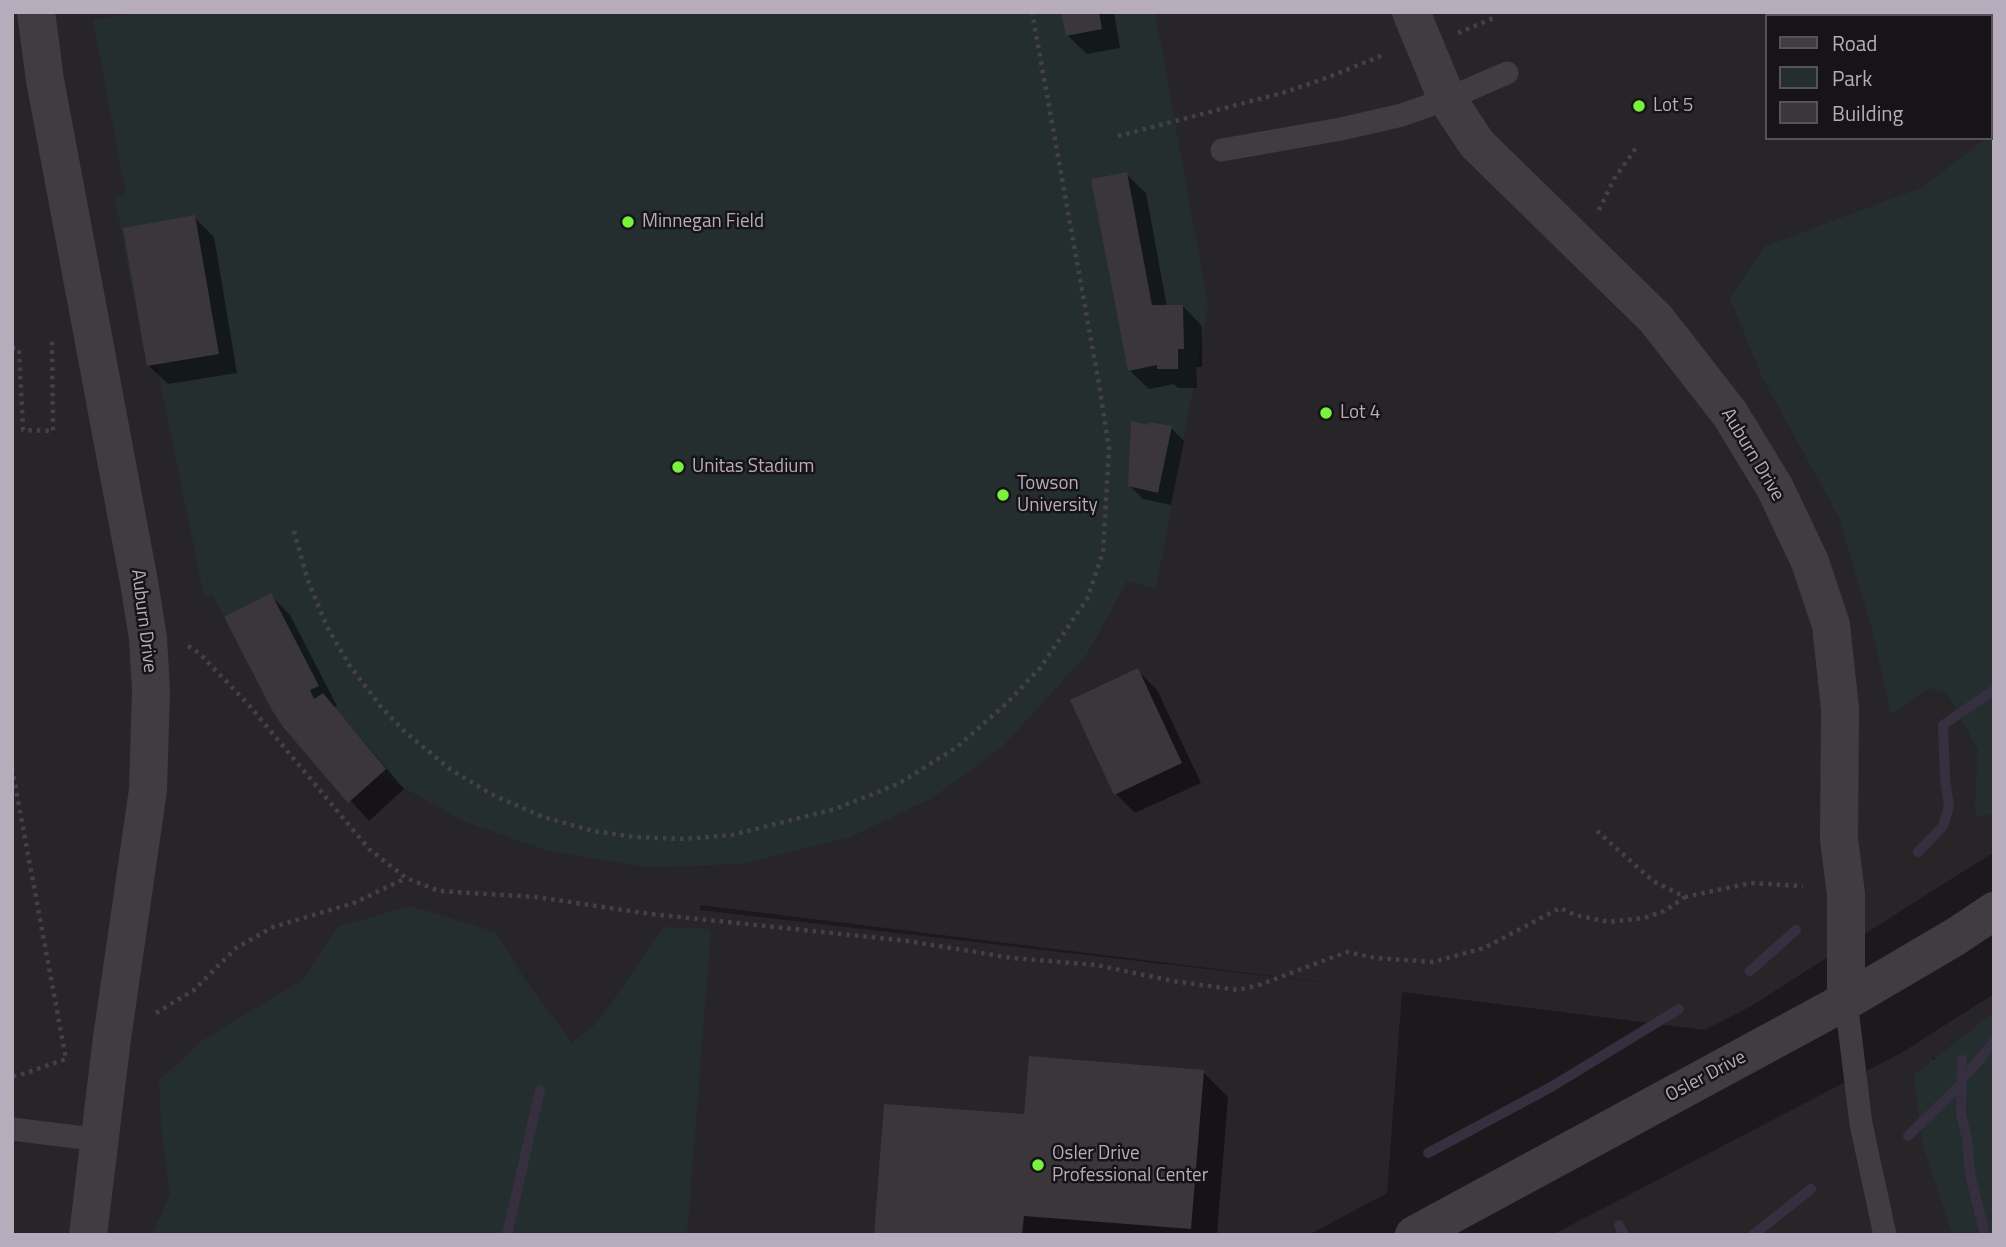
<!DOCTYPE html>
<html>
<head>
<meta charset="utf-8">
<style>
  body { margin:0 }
  #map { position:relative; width:2006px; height:1247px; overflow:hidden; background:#1b191b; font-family:"Titillium Web",sans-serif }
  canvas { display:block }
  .frame { position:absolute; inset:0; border:14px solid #b6acbb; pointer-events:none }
  .legend { position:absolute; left:1765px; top:14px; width:228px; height:126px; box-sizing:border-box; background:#171417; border:2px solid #575159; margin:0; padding:9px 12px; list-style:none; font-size:21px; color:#b6acbb }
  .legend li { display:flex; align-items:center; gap:14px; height:35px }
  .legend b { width:35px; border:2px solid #575159 }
</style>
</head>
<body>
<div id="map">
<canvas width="2006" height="1247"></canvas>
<div class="frame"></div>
<ul class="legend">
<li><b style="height:9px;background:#413c42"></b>Road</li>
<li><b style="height:19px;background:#252e2f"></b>Park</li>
<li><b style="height:19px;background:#3a363a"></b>Building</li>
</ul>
</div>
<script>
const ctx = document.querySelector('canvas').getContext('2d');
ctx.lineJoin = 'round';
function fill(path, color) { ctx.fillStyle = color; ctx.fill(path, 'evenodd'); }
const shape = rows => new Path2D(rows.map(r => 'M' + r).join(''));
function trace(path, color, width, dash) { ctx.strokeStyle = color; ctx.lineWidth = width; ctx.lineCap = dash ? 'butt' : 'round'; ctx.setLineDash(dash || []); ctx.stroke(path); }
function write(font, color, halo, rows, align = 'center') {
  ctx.font = font + ' "Titillium Web",sans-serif'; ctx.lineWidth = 5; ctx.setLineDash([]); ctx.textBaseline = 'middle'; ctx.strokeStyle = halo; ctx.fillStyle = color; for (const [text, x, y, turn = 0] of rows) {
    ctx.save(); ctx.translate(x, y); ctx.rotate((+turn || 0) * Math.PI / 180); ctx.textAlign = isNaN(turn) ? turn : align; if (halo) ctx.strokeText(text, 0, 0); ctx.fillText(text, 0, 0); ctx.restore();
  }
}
fill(shape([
  [12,12,1994,12,1994,852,1751,1006,1705,1030,1402,992,1387,1193,1309,1235,12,1235],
  [1766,16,1990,16,1990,138,1766,138],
  [700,905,1353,986,700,910],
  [1994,994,1994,1073,1932,1057,1989,1235,1552,1235,1901,1053]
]), '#282528');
fill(shape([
  [141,12,1155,12,1208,306,1156,589,1127,581,1087,654,1002,747,932,798,851,837,742,864,647,867,547,851,464,821,381,775,348,803,283,727,272,710,213,595,204,597,154,350,144,352,115,197,126,194,93,20],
  [1994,133,1994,813,1976,817,1975,805,1978,750,1948,694,1929,688,1891,714,1872,629,1839,517,1762,377,1730,298,1766,246,1923,187,1986,138,1990,138],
  [410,906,495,932,524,978,572,1043,598,1022,664,927,711,929,687,1235,152,1235,170,1195,161,1125,159,1081,200,1042,304,979,338,927],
  [1994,1012,1992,1109,1994,1122,1994,1235,1953,1235,1922,1142,1914,1075]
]), '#252e2f');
fill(shape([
  [1063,12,1114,12,1120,48,1087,54,1067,35],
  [1126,174,1146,193,1167,307,1183,306,1202,326,1202,367,1196,367,1197,388,1178,388,1174,384,1149,389,1129,370],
  [194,217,214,237,237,373,168,384,148,365],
  [1171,428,1184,441,1171,505,1143,499,1130,486],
  [271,596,290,615,337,706,334,707,404,789,369,821,284,726],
  [1138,671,1157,690,1201,783,1135,813,1116,794],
  [1203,1072,1228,1097,1217,1235,876,1235,1026,1116]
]), '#0007');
trace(shape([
  [1918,852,1943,826,1949,806,1945,779,1943,725,1994,690],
  [1750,971,1796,930],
  [1962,1060,1961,1114,1967,1139,1970,1174,1985,1235],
  [1962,1076,1970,1071,1994,1042],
  [1908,1136,1961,1084],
  [1428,1153,1551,1087,1679,1009],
  [1619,1225,1624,1235],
  [507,1235,540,1090],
  [1753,1235,1811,1189]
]), '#362f40', 10);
fill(shape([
  [1061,12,1099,12,1102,29,1066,36],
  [1127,172,1152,305,1183,305,1184,349,1178,349,1178,369,1157,369,1157,365,1128,371,1091,179],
  [195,215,219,354,147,366,123,228],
  [1131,421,1148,425,1149,422,1172,426,1158,493,1128,486],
  [271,593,319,686,310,690,314,699,323,693,386,769,348,803,283,727,272,710,224,617],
  [1138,668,1182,763,1114,795,1070,700],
  [1029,1056,1204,1070,1191,1229,1024,1216,1022,1235,874,1235,884,1104,1024,1114]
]), '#3a363a');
trace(shape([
  [1458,33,1496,17],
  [1118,136,1286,92,1326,78,1386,54],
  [1599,210,1614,179,1636,148],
  [12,348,19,349,23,430,53,431,52,339],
  [294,531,307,578,327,627,350,666,381,707,405,732,450,769,491,794,543,817,593,831,634,837,684,839,732,835,835,809,898,784,957,747,1007,703,1040,668,1087,599,1103,552,1109,449,1099,384,1032,12],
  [188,646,199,653,248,704,369,849,406,878,439,891,536,897,651,914,908,941,1012,958,1096,965,1173,981,1238,990,1259,985,1347,952,1376,958,1433,962,1484,948,1560,908,1575,915,1609,922,1644,918,1664,911,1685,897],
  [12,768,66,1059,17,1076,12,1076],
  [1597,831,1653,881,1685,897,1751,883,1803,886],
  [156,1013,194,990,236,948,273,927,354,903,406,878]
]), '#454047', 4.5, [3.5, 5]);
trace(shape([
  [1222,150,1341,129,1402,115,1447,99,1507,73],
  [1846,1001,1861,1124,1885,1235],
  [12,1129,101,1140]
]), '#413c42', 23);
trace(shape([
  [36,12,45,80,139,582,148,638,151,690,148,790,112,1038,88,1235],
  [1411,12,1447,99,1477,144,1656,319,1730,414,1775,488,1810,562,1831,625,1840,709,1839,839,1846,894,1846,1001]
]), '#413c42', 38);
trace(shape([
  [1414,1235,1846,1001,1955,937,1994,911]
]), '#413c42', 38);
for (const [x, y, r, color] of [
  [1639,106,7,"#79f23b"],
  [628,222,7,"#79f23b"],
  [1326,413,7,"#79f23b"],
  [678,467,7,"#79f23b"],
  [1003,495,7,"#79f23b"],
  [1038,1165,7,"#79f23b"]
]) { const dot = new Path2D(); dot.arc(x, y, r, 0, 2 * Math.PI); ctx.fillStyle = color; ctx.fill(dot); trace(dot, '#171417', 2.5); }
write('19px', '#b6acbb', '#171417', [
  ["Lot 5",1653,106],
  ["Minnegan Field",642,222],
  ["Lot 4",1340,413],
  ["Unitas Stadium",692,467],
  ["Towson",1017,484],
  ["University",1017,506],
  ["Osler Drive",1052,1154],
  ["Professional Center",1052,1176]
], 'left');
write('19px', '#b6acbb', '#171417', [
  ["Auburn Drive",1752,455,59],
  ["Auburn Drive",143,621,83],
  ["Osler Drive",1706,1077,-28]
]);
</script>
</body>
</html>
